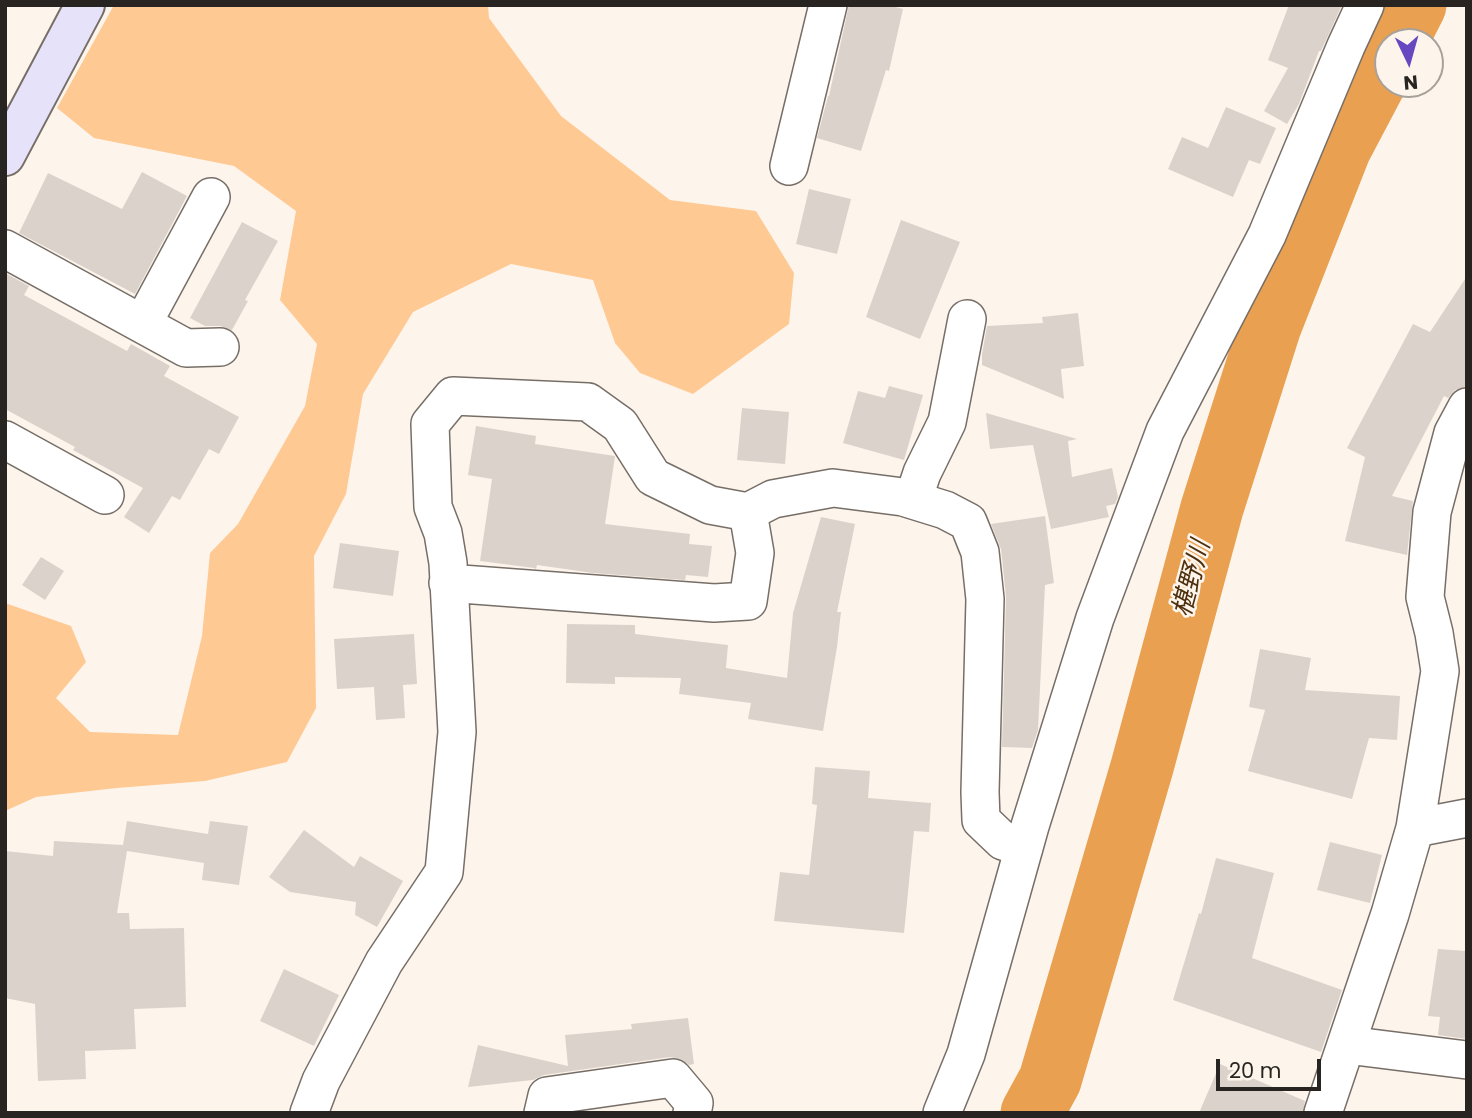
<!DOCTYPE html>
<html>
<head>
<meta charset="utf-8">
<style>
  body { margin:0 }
  #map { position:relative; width:1472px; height:1118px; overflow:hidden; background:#fdf5ec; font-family:Poppins,sans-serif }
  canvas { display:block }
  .frame { position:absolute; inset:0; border:7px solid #272421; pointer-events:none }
  .north { position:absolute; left:1374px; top:28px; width:70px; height:70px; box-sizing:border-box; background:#fdf5ec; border:2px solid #a7a19b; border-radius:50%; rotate:175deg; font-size:19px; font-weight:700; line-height:28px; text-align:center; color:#272421 }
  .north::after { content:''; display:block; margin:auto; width:24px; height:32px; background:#6848c1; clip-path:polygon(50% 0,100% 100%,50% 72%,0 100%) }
  .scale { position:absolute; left:1216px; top:1059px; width:105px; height:32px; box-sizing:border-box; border:4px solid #272421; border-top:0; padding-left:9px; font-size:21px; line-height:24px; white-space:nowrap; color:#272421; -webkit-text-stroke:5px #fdf5ec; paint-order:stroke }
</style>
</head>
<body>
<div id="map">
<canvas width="1472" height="1118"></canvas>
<div class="frame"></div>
<div class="north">N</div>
<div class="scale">20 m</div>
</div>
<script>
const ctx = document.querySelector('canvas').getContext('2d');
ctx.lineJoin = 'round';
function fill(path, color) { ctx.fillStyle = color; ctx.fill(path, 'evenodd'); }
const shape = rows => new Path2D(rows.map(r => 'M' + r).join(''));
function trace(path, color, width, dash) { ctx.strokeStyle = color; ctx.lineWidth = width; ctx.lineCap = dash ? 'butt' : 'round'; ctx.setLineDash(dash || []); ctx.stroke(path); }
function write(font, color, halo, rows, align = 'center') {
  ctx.font = font + ' Poppins,"Noto Sans JP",sans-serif'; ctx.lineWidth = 5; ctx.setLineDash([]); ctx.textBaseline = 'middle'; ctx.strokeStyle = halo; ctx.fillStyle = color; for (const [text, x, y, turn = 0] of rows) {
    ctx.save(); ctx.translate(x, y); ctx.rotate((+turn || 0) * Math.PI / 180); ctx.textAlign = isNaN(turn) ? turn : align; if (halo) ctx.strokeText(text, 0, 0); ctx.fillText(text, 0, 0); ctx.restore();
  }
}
fill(shape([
  [114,5,488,5,489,18,561,116,670,200,756,211,794,273,789,324,693,394,640,373,615,343,593,280,511,264,413,312,363,394,346,494,314,556,316,708,287,762,205,781,117,788,36,797,5,811,5,603,71,626,86,662,56,698,90,732,178,735,202,636,210,553,238,524,305,406,317,344,280,300,296,211,234,166,94,138,57,108]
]), '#ffc994');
trace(shape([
  [1396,42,1415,5],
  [1032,1113,1050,1080,1142,767,1212,508,1270,326,1340,148,1388,57]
]), '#e9a050', 63);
fill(shape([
  [849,5,888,5,903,9,889,71,886,70,861,151,817,138,828,96,829,96],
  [1289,5,1342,5,1321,51,1319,51,1299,104,1287,124,1264,111,1288,68,1268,60],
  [1226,107,1276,128,1260,164,1249,160,1233,197,1168,169,1182,137,1208,148],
  [142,172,187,196,135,294,19,233,48,173,122,209],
  [809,189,851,199,837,254,796,244],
  [901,220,960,242,920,339,866,317],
  [242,222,278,241,245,300,248,301,232,330,220,326,205,326,190,318],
  [5,273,29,286,24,295,127,351,131,344,170,366,164,376,239,417,219,454,209,449,180,500,172,496,149,533,124,517,143,488,73,450,75,447,5,409],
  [1467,276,1467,386,1455,390,1448,398,1444,396,1392,496,1413,501,1407,555,1345,541,1365,457,1347,448,1413,324,1430,332],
  [1078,313,1084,366,1061,369,1064,399,982,365,982,354,987,326,1043,323,1042,317],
  [889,386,923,395,904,460,843,443,858,391,885,398],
  [742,408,789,412,785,464,737,460],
  [986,413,1077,439,1068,441,1072,477,1112,468,1118,497,1115,504,1106,506,1109,517,1051,529,1033,445,990,449],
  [476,426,536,436,535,444,615,456,605,524,690,534,689,544,712,546,708,577,686,575,685,580,593,573,537,565,536,569,534,568,480,561,492,479,468,475],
  [1045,516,1054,583,1045,585,1038,730,1032,748,1002,747,1006,597,1001,549,991,524],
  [821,517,855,524,837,612,841,612,837,647,823,731,748,719,751,703,679,694,681,678,615,677,615,684,566,683,567,624,635,625,635,634,728,645,726,668,787,678,793,613],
  [340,543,399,551,393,596,333,588],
  [41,557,64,571,45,600,22,585],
  [414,634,417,684,403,685,405,718,376,720,374,687,337,689,334,639],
  [1260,649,1311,658,1305,690,1400,696,1397,740,1369,738,1352,799,1248,771,1265,710,1249,707],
  [815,767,870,771,868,798,931,803,929,832,914,831,904,933,774,921,780,872,809,875,817,805,812,804],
  [127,821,208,834,210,821,248,826,239,885,202,880,204,863,127,851,117,913,129,913,130,929,184,928,186,1007,134,1009,136,1049,85,1051,86,1079,38,1081,35,1004,5,998,5,851,53,856,54,841,123,845],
  [304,830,354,867,360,856,403,881,377,927,355,915,356,902,290,892,269,877],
  [1330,842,1382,855,1370,903,1317,890],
  [1216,858,1274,873,1252,958,1342,990,1321,1052,1173,1000,1199,913,1201,914],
  [1438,949,1467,951,1467,1039,1438,1035,1440,1017,1428,1016],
  [284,969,339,995,314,1046,260,1021],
  [688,1018,694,1064,689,1065,681,1059,670,1057,544,1075,533,1080,468,1087,478,1045,568,1066,565,1035,632,1029,631,1024],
  [1220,1064,1305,1101,1303,1113,1199,1113]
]), '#dbd3cb');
const street = shape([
  [789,166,828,5],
  [5,249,186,348,220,347],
  [143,323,211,197],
  [5,440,105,495],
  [913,500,922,473,947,422,967,319],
  [448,583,714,603,748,601,755,553,748,512],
  [1415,828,1467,818],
  [1347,1045,1467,1060],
  [309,1113,321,1081,384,962,444,872,457,732,448,563,443,533,433,507,430,424,453,396,588,402,620,425,653,477,710,505,748,512,773,499,833,488,903,497,945,510,968,522,980,552,985,599,980,792,981,820,1003,841,1024,848],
  [543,1113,547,1096,673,1078,694,1103,692,1113],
  [942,1113,966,1054,1030,826,1095,618,1165,431,1267,235,1346,46,1365,5],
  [1323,1113,1390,914,1415,828,1440,671,1434,633,1425,597,1432,512,1453,433,1467,407]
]);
const secondary = shape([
  [5,156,85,5]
]);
trace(street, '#766e67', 40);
trace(secondary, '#766e67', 42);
trace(street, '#fff', 37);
trace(secondary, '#e5e2f9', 38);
write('italic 26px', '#4e300e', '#fdf5ec', [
  ["椹野川",1193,579,-75]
]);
</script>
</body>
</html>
